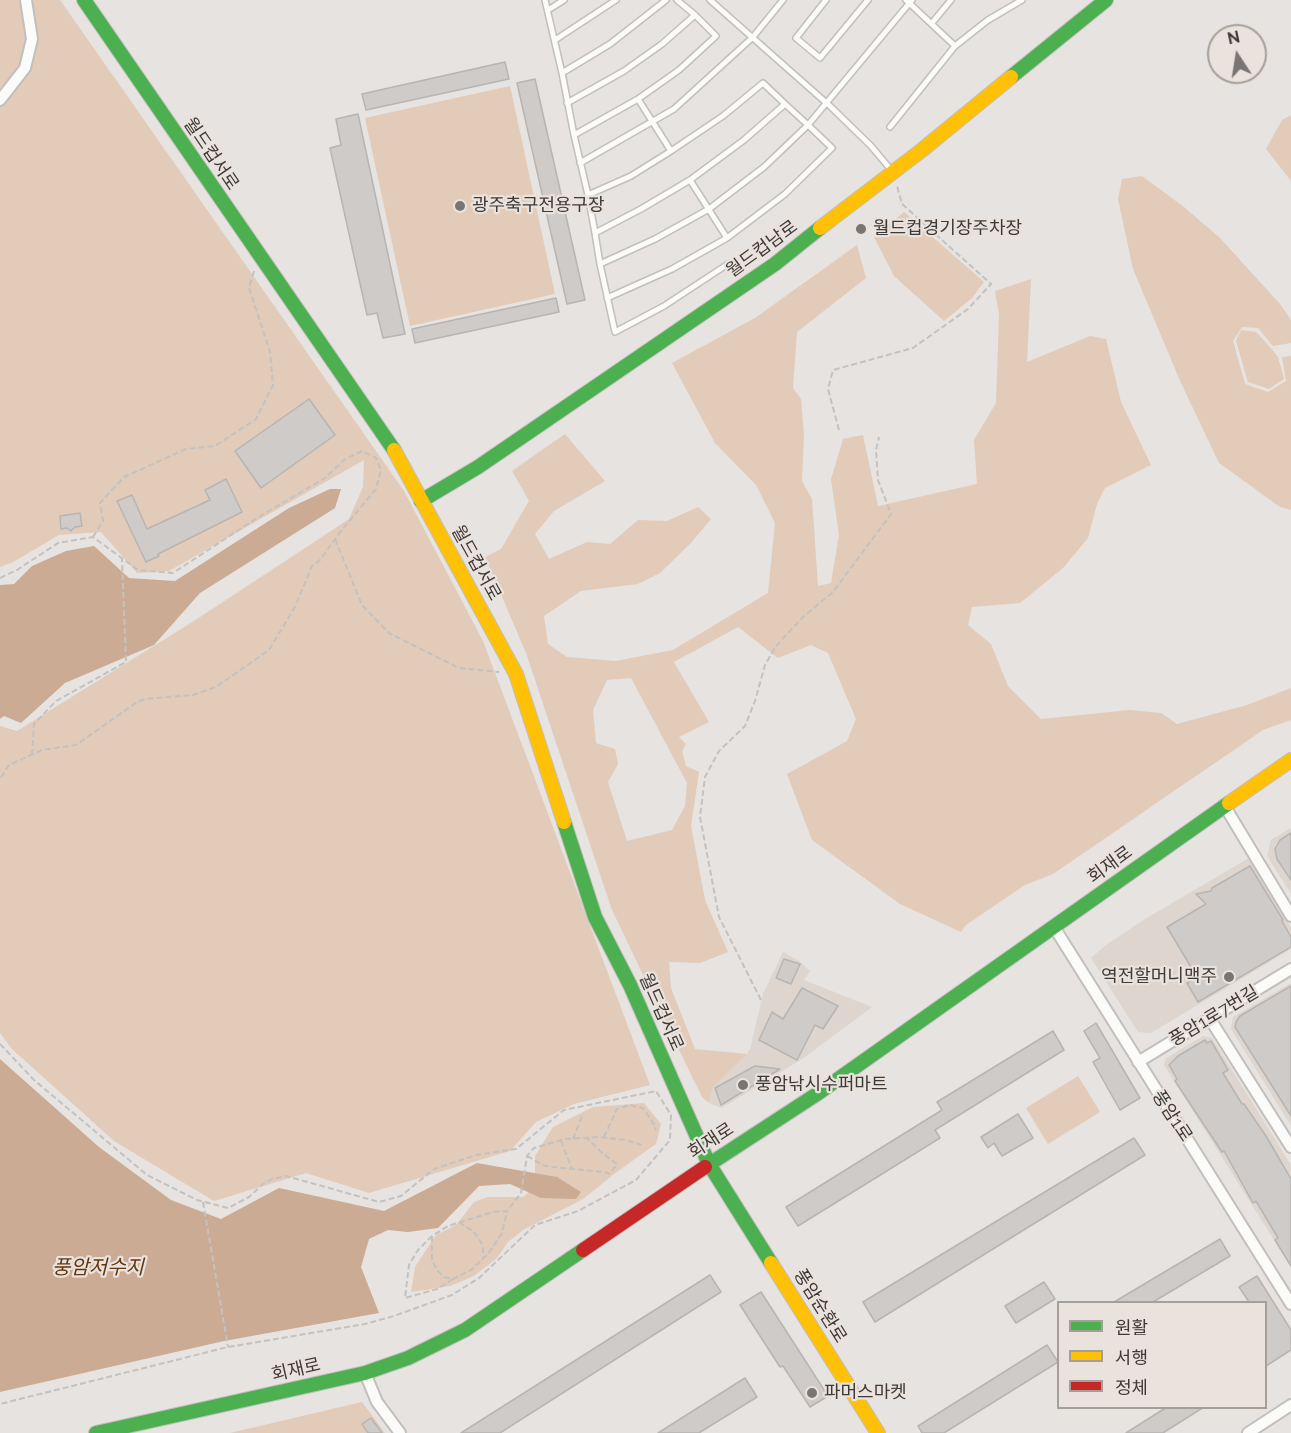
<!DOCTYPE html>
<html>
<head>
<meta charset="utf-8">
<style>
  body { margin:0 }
  #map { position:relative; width:1291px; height:1433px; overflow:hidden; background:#e6e3e0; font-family:Raleway,"Noto Sans KR",sans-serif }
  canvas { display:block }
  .legend { position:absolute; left:1057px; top:1301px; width:210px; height:108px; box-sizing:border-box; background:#eae2dc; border:2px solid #a59f9a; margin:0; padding:8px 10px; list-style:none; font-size:18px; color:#3e3a38 }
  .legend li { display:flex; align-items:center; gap:12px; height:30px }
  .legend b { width:30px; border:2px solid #a59f9a }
  .north { position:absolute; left:1207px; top:24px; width:60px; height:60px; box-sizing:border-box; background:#eae2dc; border:2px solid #a59f9a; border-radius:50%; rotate:348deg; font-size:16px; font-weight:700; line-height:24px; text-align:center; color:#3e3a38 }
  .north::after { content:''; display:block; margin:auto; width:21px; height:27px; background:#797573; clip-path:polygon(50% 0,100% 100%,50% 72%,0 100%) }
</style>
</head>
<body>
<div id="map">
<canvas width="1291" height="1433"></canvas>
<ul class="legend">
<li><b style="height:8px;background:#4caf50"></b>원활</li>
<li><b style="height:8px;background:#ffc107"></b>서행</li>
<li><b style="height:8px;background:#c62828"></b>정체</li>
</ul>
<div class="north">N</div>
</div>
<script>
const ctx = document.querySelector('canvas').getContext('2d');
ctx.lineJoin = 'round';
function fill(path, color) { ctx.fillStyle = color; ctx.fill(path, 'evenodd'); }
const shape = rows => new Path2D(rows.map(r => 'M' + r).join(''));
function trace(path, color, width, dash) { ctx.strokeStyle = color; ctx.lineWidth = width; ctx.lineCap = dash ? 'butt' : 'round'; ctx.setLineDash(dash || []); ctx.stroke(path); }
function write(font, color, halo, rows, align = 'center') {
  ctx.font = font + ' Raleway,"Noto Sans KR",sans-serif'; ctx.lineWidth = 4.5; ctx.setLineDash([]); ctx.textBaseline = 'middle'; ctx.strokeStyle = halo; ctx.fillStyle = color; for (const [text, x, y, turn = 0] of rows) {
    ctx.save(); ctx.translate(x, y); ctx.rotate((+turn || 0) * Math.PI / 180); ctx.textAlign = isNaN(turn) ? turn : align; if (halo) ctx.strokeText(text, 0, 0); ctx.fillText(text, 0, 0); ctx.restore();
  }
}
fill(shape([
  [1291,828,1291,894,1267,856,1271,840],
  [1249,858,1291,927,1291,949,1151,1033,1138,1032,1091,958,1106,945,1145,919],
  [783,952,799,961,810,971,804,980,872,1007,805,1057,722,1108,709,1103,713,1087,747,1054,750,1049,763,994],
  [1291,983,1291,1126,1231,1029,1233,1017],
  [1203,1036,1212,1038,1291,1165,1291,1267,1164,1065,1166,1058]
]), '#ddd5ce');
fill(shape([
  [0,0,60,0,404,491,483,641,650,1085,574,1104,536,1122,510,1151,369,1193,306,1173,214,1201,114,1141,12,1049,0,1033,0,726,17,731,194,621,349,519,363,487,364,460,169,571,137,573,101,532,59,535,13,562,0,567],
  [510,86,555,294,410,326,365,118],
  [1291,115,1291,181,1266,149,1282,120],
  [1142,176,1184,207,1220,238,1280,304,1291,320,1291,343,1273,346,1258,328,1242,327,1233,341,1245,384,1268,392,1286,381,1282,357,1291,356,1291,510,1280,507,1219,463,1181,383,1133,269,1118,199,1122,179],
  [904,212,984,282,972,298,944,321,894,276,874,237],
  [857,245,866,278,797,332,793,388,801,399,804,435,802,481,812,499,818,586,831,583,839,535,831,479,843,439,863,435,878,506,977,484,974,440,996,403,999,315,995,291,1031,279,1027,362,1090,336,1106,339,1121,402,1151,465,1105,488,1097,504,1088,538,1063,568,1020,603,972,607,968,625,991,644,1008,686,1041,719,1130,710,1161,713,1177,724,1247,705,1291,688,1291,720,1263,730,1053,874,1025,885,966,925,961,932,900,904,812,840,787,774,847,741,856,719,828,653,811,645,778,658,738,627,674,662,709,722,679,737,686,744,682,751,686,766,699,772,691,826,705,900,728,952,700,963,669,962,671,988,695,1049,747,1054,713,1087,709,1103,703,1098,695,1083,612,910,526,653,485,557,501,549,529,501,512,471,565,434,605,481,554,511,535,534,549,559,587,542,610,544,638,520,667,521,698,507,711,519,691,543,660,573,638,584,581,591,544,616,548,644,567,657,616,661,673,650,768,593,775,523,756,485,715,443,672,363,755,318],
  [631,678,687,783,685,806,672,830,627,841,608,782,618,764,615,749,596,743,593,710,607,680],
  [1241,330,1256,332,1269,346,1278,357,1284,379,1269,389,1248,382,1236,341],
  [1078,1076,1100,1112,1048,1144,1026,1108],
  [644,1103,661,1124,656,1144,618,1171,583,1199,523,1230,508,1242,497,1258,474,1276,450,1286,411,1292,415,1267,436,1235,456,1225,474,1202,488,1197,523,1197,535,1187,535,1156,553,1127,593,1107],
  [362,1402,385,1433,230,1433]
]), '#e2cbb9');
fill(shape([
  [330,489,341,489,335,508,200,593,154,645,65,683,21,723,4,716,0,719,0,585,14,584,32,566,66,551,94,546,129,578,175,581,289,508],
  [0,1059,99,1147,171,1200,221,1219,279,1188,384,1211,477,1163,557,1177,581,1192,576,1199,541,1198,510,1184,479,1186,438,1228,408,1232,388,1230,369,1239,361,1267,379,1313,224,1341,0,1392]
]), '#cbab93');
const building = shape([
  [505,62,509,79,366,110,362,94,505,62],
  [535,79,585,300,567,304,517,83,535,79],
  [358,114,405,334,383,338,377,313,367,315,330,148,341,145,336,119,358,114],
  [556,298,559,312,415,343,412,329,556,298],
  [309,399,335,435,261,488,235,451,309,399],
  [226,479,242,512,158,554,159,556,146,562,117,501,132,495,147,529,210,500,205,490,226,479],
  [80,513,82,526,75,527,71,531,67,528,61,529,60,516,80,513],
  [1291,833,1291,880,1277,859,1275,849,1280,840,1291,833],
  [1250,866,1283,920,1282,921,1291,937,1291,947,1198,1002,1187,983,1197,977,1167,927,1206,904,1196,894,1211,891,1212,888,1250,866],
  [784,959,800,964,791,984,776,978,784,959],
  [1291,986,1291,1116,1235,1027,1236,1022,1240,1016,1291,986],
  [802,988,838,1006,823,1029,815,1025,797,1060,759,1040,772,1012,783,1019,802,988],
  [1096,1023,1140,1098,1120,1110,1093,1062,1100,1058,1084,1031,1096,1023],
  [1053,1031,1064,1050,935,1130,940,1138,798,1226,786,1207,942,1110,937,1102,1053,1031],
  [1205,1040,1207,1043,1211,1041,1228,1070,1223,1073,1242,1104,1244,1104,1266,1136,1291,1179,1291,1266,1275,1240,1278,1238,1256,1201,1253,1203,1224,1151,1222,1152,1175,1081,1177,1079,1169,1065,1178,1056,1205,1040],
  [755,1066,780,1069,721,1105,715,1088,755,1066],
  [1018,1114,1033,1138,1002,1156,994,1143,988,1148,981,1137,1018,1114],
  [1134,1138,1145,1155,875,1322,863,1302,1134,1138],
  [1220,1239,1230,1256,1153,1302,1114,1302,1220,1239],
  [710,1275,721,1292,500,1433,461,1433,710,1275],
  [1257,1276,1291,1330,1291,1350,1266,1366,1266,1302,1249,1302,1239,1287,1257,1276],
  [1044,1282,1055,1299,1016,1323,1005,1306,1044,1282],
  [761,1292,828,1396,810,1407,783,1366,780,1367,740,1305,761,1292],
  [1047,1345,1058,1362,944,1433,922,1433,918,1426,1047,1345],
  [745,1378,757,1397,699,1433,658,1433,745,1378],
  [1167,1407,1204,1407,1163,1433,1126,1433,1167,1407],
  [371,1418,382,1433,368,1433,362,1424,371,1418]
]);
fill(building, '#cecbc9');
trace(building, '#b7b4b1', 1.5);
const lane = shape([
  [545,0,562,73,610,44,666,0],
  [677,0,695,15],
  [710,0,831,107,871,146,892,171],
  [826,0,796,38,820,58,868,0],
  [906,0,955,46],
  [548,10,564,0],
  [932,23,951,0],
  [555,40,616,0],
  [562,73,574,135],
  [638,99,671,151],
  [567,103,624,71,662,44,695,15,716,36,679,70,638,99,574,135,588,195,631,176,671,151,723,116,763,83,785,104,744,140,690,180,641,209,595,233,600,264,655,239,709,209,764,167,808,125,832,148,785,194,727,238,672,269,607,298],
  [785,104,808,125,912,0],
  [890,127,955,46,988,20,1022,0],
  [580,163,674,109,753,37,783,0],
  [690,180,727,238],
  [588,195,595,233],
  [600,264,615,332,664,306,728,264]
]);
const street = shape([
  [0,100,25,68,32,39,26,0],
  [1224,805,1291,916],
  [1054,927,1291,1304],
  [1210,1019,1291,1147],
  [1138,1062,1291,969],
  [365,1373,377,1402,400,1433],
  [1248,1433,1291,1405]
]);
const fast = shape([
  [84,0,394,450],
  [1011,77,1106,0],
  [421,501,478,467,775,264,820,228],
  [564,822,595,917,630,985,709,1164,771,1263],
  [705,1167,817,1094,1229,803],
  [96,1433,365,1373,408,1358,465,1330,583,1250]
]);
const slow = shape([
  [820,228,922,150,1011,77],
  [394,450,516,674,564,822],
  [1229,803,1291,760],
  [771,1263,878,1433]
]);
const jam = shape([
  [583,1250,705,1167]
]);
trace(lane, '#c2bfbd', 8);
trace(street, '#c2bfbd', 14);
trace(fast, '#c2bfbd', 16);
trace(slow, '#c2bfbd', 16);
trace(jam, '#c2bfbd', 16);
trace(shape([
  [839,430,828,389,833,370,913,348,968,309,991,284,902,204,897,186],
  [93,537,103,521,100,503,124,477,186,449,215,446,256,419,273,385,270,352,249,288,254,271],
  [335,539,362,605,389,633,459,668,499,672],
  [0,578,17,570,58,543,93,537,138,570,173,573,257,518,325,478,344,460,362,451,376,458,381,470,376,489,341,531,320,560,312,566,295,607,269,650,216,687,193,695,145,699,137,702,76,745,42,750,9,765,0,779],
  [32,755,34,724,56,701,126,662,122,559],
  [761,1000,719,917,700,817,705,777,719,751,745,726,755,701,765,665,776,646,803,617,833,592,891,514,878,480,876,450,879,437],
  [0,1044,34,1080,147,1175,197,1200,228,1208,249,1197,263,1184,272,1179,286,1176,379,1202,401,1196,434,1169,476,1155,516,1149,564,1110,656,1091,671,1115,670,1140,636,1180,578,1211,535,1225,479,1278,452,1295,394,1316,365,1324,228,1347,0,1404],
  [604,1137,617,1109,629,1105,643,1108,652,1121,656,1130],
  [573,1139,582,1116],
  [561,1141,572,1169,605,1172,610,1174,617,1164,601,1152,587,1138],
  [527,1156,545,1166,572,1169],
  [203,1202,228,1347],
  [459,1222,474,1232,483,1245,483,1258],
  [432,1236,432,1261,437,1270,444,1277,453,1279,471,1270,488,1254,502,1233,507,1211],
  [453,1279,437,1289,405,1298,409,1265,418,1250,432,1236,448,1226,493,1212,507,1211,521,1193,527,1156,534,1148,565,1139,599,1137,626,1140,645,1146]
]), '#c3c2c1', 2, [6, 3]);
trace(lane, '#fbfbfa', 5);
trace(street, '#fbfbfa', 10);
trace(fast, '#4caf50', 14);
trace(slow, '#ffc107', 14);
trace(jam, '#c62828', 14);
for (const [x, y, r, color] of [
  [460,206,6,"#797573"],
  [861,229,6,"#797573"],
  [1229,977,6,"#797573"],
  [743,1085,6,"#797573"],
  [812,1393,6,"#797573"]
]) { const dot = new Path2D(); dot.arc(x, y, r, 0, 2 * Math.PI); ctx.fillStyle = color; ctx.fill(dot); trace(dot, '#eae2dc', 2); }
write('18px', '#3e3a38', '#eae2dc', [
  ["월드컵서로",211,154,56],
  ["월드컵남로",762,249,-36],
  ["월드컵서로",476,563,61],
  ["회재로",1110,865,-36],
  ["월드컵서로",661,1012,66],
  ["풍암1로7번길",1214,1016,-31],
  ["풍암1로",1172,1116,57],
  ["회재로",711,1141,-33],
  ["풍암순환로",820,1306,58],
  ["회재로",296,1370,-13]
]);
write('18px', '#3e3a38', '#eae2dc', [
  ["광주축구전용구장",472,206],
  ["월드컵경기장주차장",873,229],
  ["역전할머니맥주",1217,977,"right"],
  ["풍암낚시수퍼마트",755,1085],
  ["파머스마켓",824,1393]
], 'left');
write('italic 20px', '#62360e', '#eae2dc', [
  ["풍암저수지",98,1268]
]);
</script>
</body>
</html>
